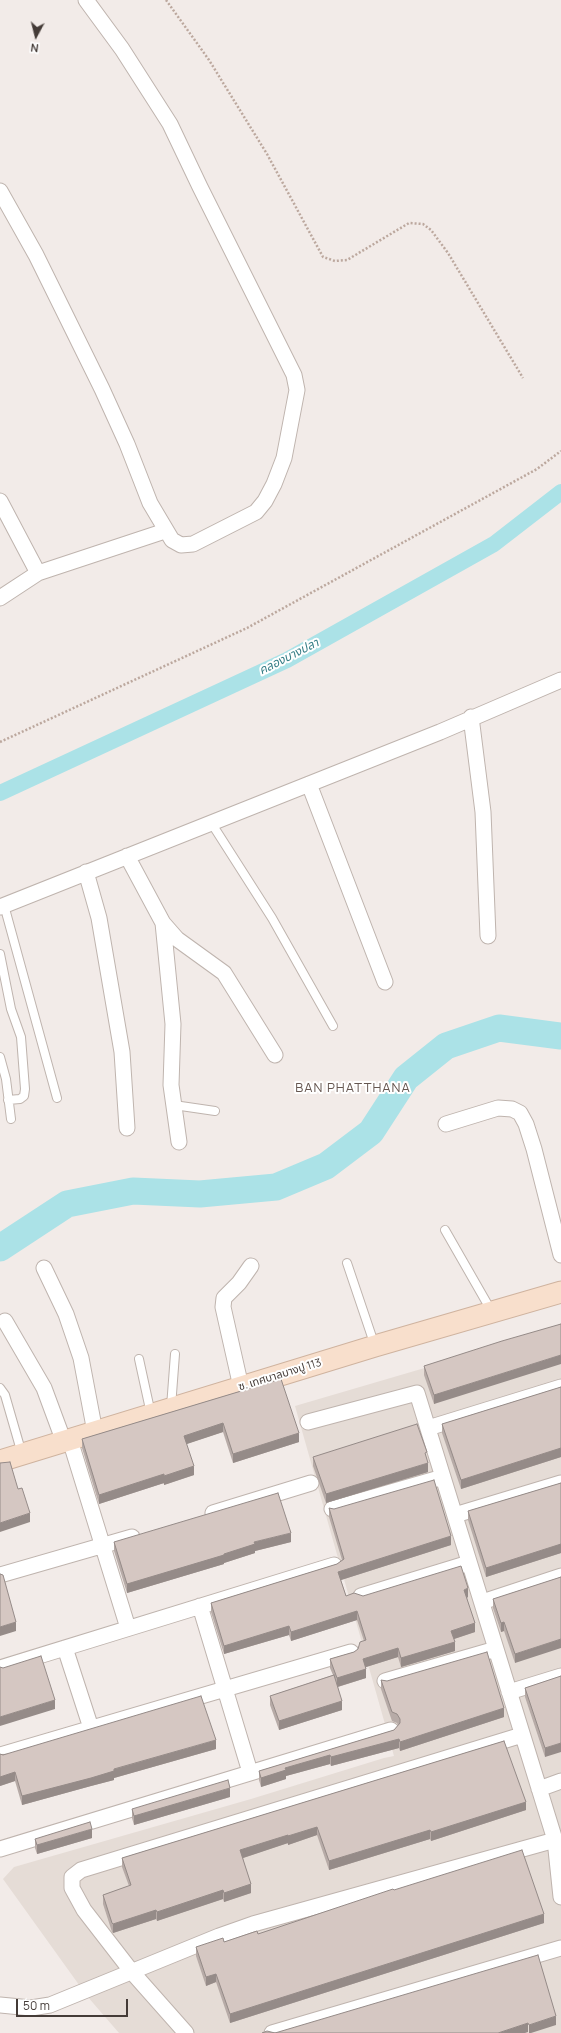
<!DOCTYPE html>
<html>
<head>
<meta charset="utf-8">
<style>
  body { margin:0 }
  #map { position:relative; width:561px; height:2033px; overflow:hidden; background:#f2ebe8; font-family:Manrope,sans-serif }
  canvas { display:block }
  .north { position:absolute; left:16px; top:16px; width:40px; height:40px; -webkit-text-stroke:3px #fff; paint-order:stroke; rotate:187deg; font-size:11px; font-weight:700; line-height:16px; text-align:center; color:#443b37 }
  .north::after { content:''; display:block; margin:auto; width:14px; height:18px; background:#443b37; clip-path:polygon(50% 0,100% 100%,50% 72%,0 100%) }
  .scale { position:absolute; left:16px; top:1999px; width:112px; height:18px; box-sizing:border-box; border:2px solid #443b37; border-top:0; padding-left:5px; font-size:12px; line-height:14px; white-space:nowrap; color:#443b37; -webkit-text-stroke:3px #fff; paint-order:stroke }
</style>
</head>
<body>
<div id="map">
<canvas width="561" height="2033"></canvas>
<div class="north">N</div>
<div class="scale">50 m</div>
</div>
<script>
const ctx = document.querySelector('canvas').getContext('2d');
ctx.lineJoin = 'round';
function fill(path, color) { ctx.fillStyle = color; ctx.fill(path, 'evenodd'); }
const shape = rows => new Path2D(rows.map(r => 'M' + r).join(''));
function trace(path, color, width, dash) { ctx.strokeStyle = color; ctx.lineWidth = width; ctx.lineCap = dash ? 'butt' : 'round'; ctx.setLineDash(dash || []); ctx.stroke(path); }
function write(font, color, halo, rows, align = 'center') {
  ctx.font = font + ' Manrope,"Noto Sans Thai",sans-serif'; ctx.lineWidth = 4; ctx.setLineDash([]); ctx.textBaseline = 'middle'; ctx.strokeStyle = halo; ctx.fillStyle = color; for (const [text, x, y, turn = 0] of rows) {
    ctx.save(); ctx.translate(x, y); ctx.rotate((+turn || 0) * Math.PI / 180); ctx.textAlign = isNaN(turn) ? turn : align; if (halo) ctx.strokeText(text, 0, 0); ctx.fillText(text, 0, 0); ctx.restore();
  }
}
fill(shape([
  [561,1328,561,2033,119,2033,87,1996,3,1879,14,1867,251,1799,384,1758,394,1756,295,1406]
]), '#e5dcd6');
trace(shape([
  [0,793,287,660,494,544,561,492]
]), '#abe2e7', 16);
trace(shape([
  [0,1248,67,1204,133,1191,200,1194,276,1187,326,1166,371,1132,406,1078,446,1046,499,1028,561,1036]
]), '#abe2e7', 27);
const lane = shape([
  [212,824,272,918,333,1026],
  [4,905,57,1098],
  [0,954,11,1009,21,1037,25,1089,24,1096,20,1099,8,1100],
  [0,1057,6,1079,11,1119],
  [174,1105,215,1111],
  [445,1230,492,1312],
  [347,1263,375,1346],
  [139,1359,151,1414],
  [0,1388,5,1395,22,1454],
  [171,1407,175,1354]
]);
const street = shape([
  [0,191,36,255,102,389,127,444,150,503,172,540,181,545,193,544,256,512,265,501,274,484,284,458,297,390,294,375,200,187,170,124,122,49,86,0],
  [0,501,38,573],
  [0,598,38,573,165,531],
  [471,717,483,812,488,936],
  [309,784,385,982],
  [127,856,163,923,177,939,224,973,275,1055],
  [86,872,99,918,122,1052,127,1128],
  [0,907,440,732,561,680],
  [163,923,173,1024,171,1085,179,1142],
  [446,1124,498,1108,512,1109,520,1113,526,1124,534,1149,561,1255],
  [44,1268,66,1314,81,1358,95,1432],
  [5,1321,44,1388,64,1442],
  [241,1387,223,1307,224,1298,239,1283,251,1266],
  [308,1422,417,1393,555,1840,561,1897],
  [428,1428,561,1387],
  [70,1440,128,1628],
  [332,1509,443,1477],
  [213,1513,311,1483],
  [455,1515,561,1483],
  [0,1575,132,1537],
  [361,1596,469,1563],
  [482,1602,561,1576],
  [200,1606,250,1772],
  [65,1648,91,1728],
  [0,1668,334,1565],
  [385,1681,496,1649],
  [509,1692,561,1676],
  [0,1755,351,1652],
  [539,1789,561,1781],
  [0,1849,391,1730],
  [0,2005,31,2008,50,2005,219,1936,253,1924,555,1840],
  [186,2033,132,1972,84,1910,72,1888,72,1877,81,1870,522,1735],
  [272,2033,561,1948]
]);
const secondary = shape([
  [0,1461,375,1346,561,1292]
]);
trace(lane, '#bfb4ae', 10);
trace(street, '#bfb4ae', 17);
trace(secondary, '#cfb39f', 23);
trace(shape([
  [166,0,209,60,267,154,323,257,335,261,347,260,409,223,423,224,431,230,448,253,523,378],
  [0,742,247,628,537,469,561,451]
]), '#bca89e', 2.5, [2, 2]);
trace(lane, '#fff', 8);
trace(street, '#fff', 15);
trace(secondary, '#f8dfcc', 21);
fill(shape([
  [561,1324,434,1404,424,1375,424,1366],
  [281,1379,299,1442,233,1463,223,1432,186,1444,194,1475,164,1485,164,1483,99,1504,82,1448,82,1439],
  [561,1387,561,1457,461,1489,442,1433,442,1424],
  [313,1457,428,1472,326,1503,313,1466],
  [561,1483,561,1553,486,1577,468,1520,468,1511],
  [329,1508,451,1545,341,1580,346,1596,468,1597,467,1598,475,1632,454,1639,455,1651,401,1667,398,1657,366,1667,366,1678,338,1687,342,1710,279,1730,270,1705,270,1696,333,1675,330,1668,330,1659,354,1652,358,1649,364,1641,357,1620,291,1641,289,1635,224,1654,211,1612,211,1603,337,1564,342,1560,329,1517],
  [114,1542,291,1542,255,1551,255,1553,224,1563,224,1564,127,1593,114,1551],
  [561,1577,515,1663,504,1631,501,1632,493,1608,493,1599],
  [561,1676,545,1757,525,1697,525,1688],
  [381,1680,504,1717,400,1751,399,1748,331,1766,330,1764,286,1776,286,1779,261,1787,259,1780,259,1771,394,1730,398,1725,397,1723,392,1721,381,1689],
  [504,1741,526,1810,431,1841,430,1839,329,1870,317,1835,288,1845,288,1843,243,1858,251,1893,224,1902,223,1899,157,1921,156,1919,113,1933,112,1932,103,1904,103,1895,129,1886,122,1867,122,1858],
  [216,1749,114,1778,114,1780,91,1786,22,1805,15,1781,0,1786,0,1754],
  [230,1797,134,1825,132,1818,132,1809],
  [92,1838,37,1854,35,1848,35,1839],
  [394,1890,544,1923,230,2023,216,1982,206,1986,196,1956,196,1947,224,1942,258,1934]
]), '#b7aba7');
fill(shape([
  [561,1355,561,1364,434,1404,434,1395],
  [223,1423,223,1432,184,1445,184,1436],
  [299,1433,299,1442,233,1463,233,1454],
  [561,1448,561,1457,461,1489,461,1480],
  [428,1463,428,1472,326,1503,326,1494],
  [194,1466,194,1475,164,1485,164,1476],
  [164,1474,164,1483,99,1504,99,1495],
  [30,1513,30,1522,0,1532,0,1523],
  [291,1533,291,1542,255,1551,255,1553,224,1563,224,1564,127,1593,127,1584,224,1554,254,1542],
  [451,1536,451,1545,338,1581,338,1572],
  [561,1544,561,1553,486,1577,486,1568],
  [468,1588,468,1597,464,1599,464,1590],
  [357,1611,357,1620,291,1641,291,1632],
  [16,1622,16,1631,0,1636,0,1627],
  [504,1622,504,1631,501,1632,501,1623],
  [475,1623,475,1632,451,1640,451,1631],
  [289,1626,289,1635,224,1654,224,1646],
  [561,1639,561,1648,515,1663,515,1654],
  [455,1642,455,1651,401,1667,401,1658],
  [398,1648,398,1657,363,1668,363,1659],
  [366,1669,366,1678,337,1687,337,1678],
  [55,1700,55,1709,0,1726,0,1717],
  [342,1701,342,1710,279,1730,279,1721],
  [504,1708,504,1717,400,1751,400,1742],
  [399,1739,399,1748,331,1766,331,1757],
  [216,1740,216,1749,114,1778,114,1780,91,1786,22,1805,22,1796],
  [561,1743,561,1752,545,1757,545,1748],
  [330,1755,330,1764,286,1776,286,1779,261,1787,261,1778,285,1768],
  [15,1772,15,1781,0,1786,0,1777],
  [230,1788,230,1797,134,1825,134,1816],
  [526,1802,526,1810,431,1841,431,1832],
  [317,1827,317,1835,288,1845,288,1836],
  [92,1829,92,1838,37,1854,37,1845],
  [430,1830,430,1839,329,1870,329,1861],
  [288,1835,288,1843,240,1859,240,1850],
  [251,1884,251,1893,224,1902,224,1893],
  [223,1890,223,1899,157,1921,157,1912],
  [156,1910,156,1919,113,1933,113,1924],
  [544,1914,544,1923,230,2023,230,2014],
  [216,1974,216,1982,206,1986,206,1977],
  [556,2016,556,2025,531,2033,529,2033,529,2025],
  [528,2023,528,2032,525,2033,498,2033]
]), '#958b88');
const building = shape([
  [561,1324,561,1355,434,1395,424,1366,502,1341,561,1324],
  [281,1379,299,1433,233,1454,223,1423,184,1436,194,1466,164,1476,164,1474,99,1495,82,1439,281,1379],
  [561,1387,561,1448,461,1480,442,1424,561,1387],
  [417,1424,427,1452,425,1453,428,1463,326,1494,313,1457,417,1424],
  [10,1462,18,1489,22,1488,30,1513,0,1523,0,1463,10,1462],
  [434,1480,451,1536,338,1572,346,1596,354,1593,363,1596,461,1566,468,1588,464,1590,475,1623,451,1631,455,1642,401,1658,398,1648,363,1659,366,1669,337,1678,330,1659,354,1652,358,1649,360,1642,366,1640,357,1611,291,1632,289,1626,224,1646,211,1603,337,1564,344,1559,329,1508,334,1509,434,1480],
  [561,1483,561,1544,486,1568,468,1511,561,1483],
  [278,1493,291,1533,254,1542,255,1544,224,1554,224,1555,127,1584,114,1542,278,1493],
  [0,1574,3,1575,16,1622,0,1627,0,1574],
  [561,1577,561,1639,515,1654,504,1622,501,1623,493,1599,561,1577],
  [487,1652,504,1708,400,1742,399,1739,331,1757,330,1755,285,1768,286,1770,261,1778,259,1771,394,1730,400,1723,400,1719,397,1714,392,1712,381,1680,387,1681,487,1652],
  [41,1656,55,1700,0,1717,0,1667,3,1668,41,1656],
  [334,1675,342,1701,279,1721,270,1696,334,1675],
  [561,1676,561,1743,545,1748,525,1688,561,1676],
  [201,1696,216,1740,114,1769,114,1771,91,1778,22,1796,15,1772,0,1777,0,1754,3,1755,201,1696],
  [504,1741,526,1802,431,1832,430,1830,329,1861,317,1827,288,1836,288,1835,240,1850,251,1884,224,1893,223,1890,157,1912,156,1910,113,1924,112,1923,103,1895,131,1885,122,1858,504,1741],
  [228,1780,230,1788,134,1816,132,1809,228,1780],
  [90,1822,92,1829,37,1845,35,1839,90,1822],
  [522,1850,544,1914,230,2014,216,1974,206,1977,196,1947,223,1938,224,1942,257,1931,258,1934,393,1889,394,1890,522,1850],
  [538,1955,556,2016,529,2025,528,2023,498,2033,262,2033,267,2031,275,2033,538,1955]
]);
fill(building, '#d5c7c2');
trace(building, '#958b88', 1);
write('11px', '#443b37', '#fff', [
  ["ซ. เทศบาลบางปู 113",280,1375,-17]
]);
write('italic 12px', '#357d85', '#fff', [
  ["คลองบางปลา",289,657,-27]
]);
ctx.letterSpacing = '1px';
write('13px', '#655650', '#fff', [
  ["BAN PHATTHANA",353,1088]
]);
ctx.letterSpacing = '0px';
</script>
</body>
</html>
